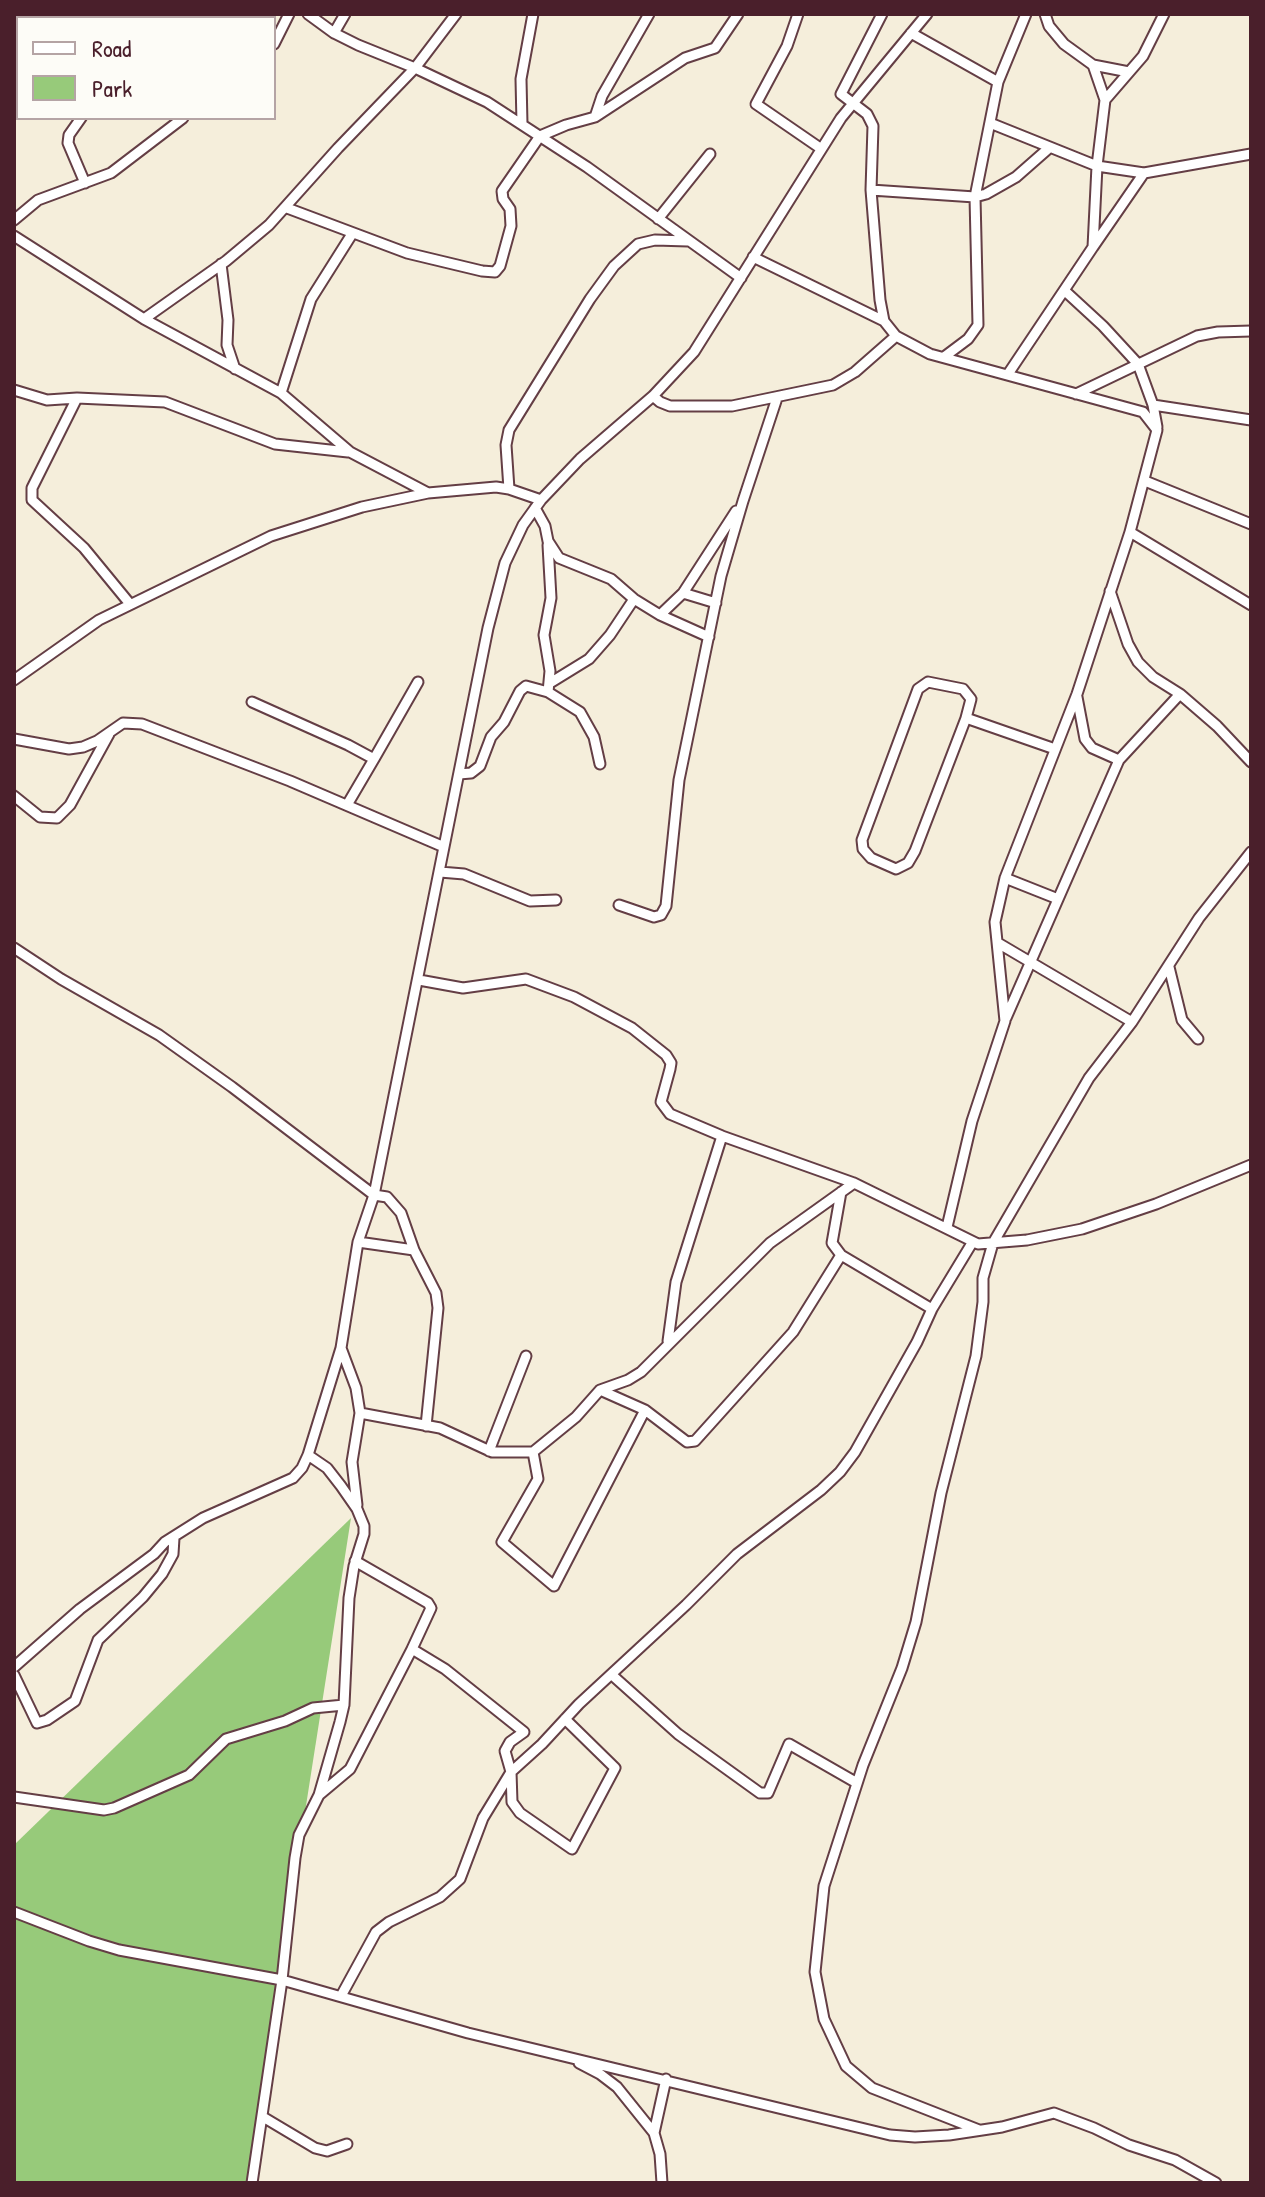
<!DOCTYPE html>
<html>
<head>
<meta charset="utf-8">
<style>
  body { margin:0 }
  #map { position:relative; width:1265px; height:2197px; overflow:hidden; background:#f5eedb; font-family:"Patrick Hand",sans-serif }
  canvas { display:block }
  .frame { position:absolute; inset:0; border:16px solid #4a1f2b; pointer-events:none }
  .legend { position:absolute; left:16px; top:16px; width:260px; height:104px; box-sizing:border-box; background:#fdfcf7; border:2px solid #b5a4a5; margin:0; padding:10px 14px; list-style:none; font-size:24px; color:#4a1f2b }
  .legend li { display:flex; align-items:center; gap:16px; height:40px }
  .legend b { width:40px; border:2px solid #b5a4a5 }
</style>
</head>
<body>
<div id="map">
<canvas width="1265" height="2197"></canvas>
<div class="frame"></div>
<ul class="legend">
<li><b style="height:10px;background:#fff"></b>Road</li>
<li><b style="height:22px;background:#97ca7a"></b>Park</li>
</ul>
</div>
<script>
const ctx = document.querySelector('canvas').getContext('2d');
ctx.lineJoin = 'round';
function fill(path, color) { ctx.fillStyle = color; ctx.fill(path, 'evenodd'); }
const shape = rows => new Path2D(rows.map(r => 'M' + r).join(''));
function trace(path, color, width, dash) { ctx.strokeStyle = color; ctx.lineWidth = width; ctx.lineCap = dash ? 'butt' : 'round'; ctx.setLineDash(dash || []); ctx.stroke(path); }
fill(shape([
  [351,1518,247,2183,14,2183,14,1845]
]), '#97ca7a');
const minor = shape([
  [308,14,334,33,358,45,415,68,487,102,587,167,741,278],
  [798,14,787,46,756,104,820,148],
  [882,14,841,94,867,114,873,126,871,190,880,300,884,321,896,336,930,354,1143,412,1157,430,1130,532,1251,605],
  [149,18,151,14],
  [334,33,345,14],
  [911,33,998,82],
  [274,44,289,14],
  [1093,65,1129,72],
  [14,74,18,76],
  [1105,100,1143,56,1164,14],
  [595,117,602,96,649,14],
  [81,118,69,135,68,143,85,183],
  [990,123,1097,166,1144,173,1251,154],
  [522,124,521,79,533,14],
  [871,190,975,197,986,194,1016,177,1049,148],
  [287,208,407,253,482,271,495,272,500,266,511,226,510,209,503,199,502,191,540,136,566,125,595,117,685,58,715,48,738,14],
  [658,219,710,154],
  [14,220,38,200,111,173,183,118],
  [14,236,144,319,281,393,350,452,428,493],
  [1093,247,1144,173],
  [753,257,884,321],
  [221,264,228,320,227,345,235,369],
  [1065,291,1103,326,1138,364,1153,405,1157,427],
  [144,319,226,261,269,225,338,148,415,68,456,14],
  [944,357,968,339,978,325,975,197,998,82,1026,14],
  [1008,374,1093,247,1097,166,1105,100,1093,65,1064,44,1049,26,1045,14],
  [14,390,47,400,77,398,165,402,275,444,348,452],
  [281,393,311,299,352,234],
  [1076,394,1197,336,1218,332,1251,331],
  [653,396,660,402,670,406,732,406,833,385,855,372,896,336],
  [77,398,32,488,32,500,84,548,130,604],
  [1153,405,1251,420],
  [1145,481,1251,524],
  [509,489,506,445,509,430,590,299,614,266,638,244,655,240,688,241],
  [535,508,545,526,548,541,559,558,611,579,634,599,660,615,709,637],
  [548,545,551,598,544,635,550,671,548,692],
  [1110,591,1128,644,1138,662,1153,677,1180,694,1217,726,1251,762],
  [683,593,716,603],
  [660,615,683,593,736,511],
  [14,680,99,620,271,536,362,507,428,493,496,487,509,489,541,500],
  [550,683,589,659,610,635,634,599],
  [252,702,348,745,374,759,347,805],
  [966,718,971,699,963,689,928,682,918,689,862,840,863,849,871,858,896,869,908,863,915,851,966,718,1055,749],
  [14,739,69,749,83,747,97,741,123,723,142,724,290,781,444,847],
  [374,759,418,682],
  [1119,760,1180,694],
  [459,774,471,773,480,766,491,737,504,722,520,691,526,686,548,692,580,712,594,737,600,764],
  [14,796,40,817,57,818,70,805,109,734],
  [440,872,464,874,530,901,556,900],
  [1005,878,1058,899],
  [619,905,654,917,661,915,666,906,679,780,721,576,743,501,777,398],
  [998,943,1132,1022],
  [14,948,61,979,159,1035,232,1087,374,1195,387,1197,401,1213,414,1250],
  [1169,967,1182,1020,1198,1039],
  [419,980,463,988,526,979,574,997,632,1028,666,1055,671,1063,670,1069,661,1102,670,1114,722,1136,854,1183,978,1244,1027,1240,1082,1229,1156,1204,1251,1165],
  [1006,1018,1119,760,1092,748,1085,739,1077,697],
  [947,1227,972,1121,1005,1021,995,922,1005,878,1077,694,1130,532],
  [358,1242,414,1250,436,1293,438,1308,426,1426],
  [841,1255,932,1309],
  [668,1341,676,1282,722,1136],
  [341,1348,356,1388,360,1413,352,1462,357,1505],
  [645,1410,687,1442,695,1441,793,1332,841,1255,832,1243,841,1192],
  [360,1413,440,1428,492,1452,533,1452,538,1479,502,1542,554,1586,645,1410,600,1390],
  [489,1451,526,1356],
  [533,1452,576,1417,600,1390,628,1380,641,1372,770,1243,854,1183],
  [355,1561,428,1603,431,1608,412,1649,445,1669,524,1732,510,1742,505,1751,511,1772,512,1802,520,1813,572,1849,615,1768,565,1719],
  [14,1667,80,1609,154,1554,165,1542,203,1518,293,1478,302,1468,308,1455,341,1348,358,1242,374,1195,488,628,505,563,523,525,541,500,580,459,653,396,694,352,841,118,927,14],
  [14,1675,37,1723,47,1720,75,1701,98,1640,143,1597,162,1574,173,1554,174,1538],
  [612,1675,678,1734,760,1793,768,1793,789,1744,857,1783],
  [319,1795,350,1769,412,1649],
  [14,1797,104,1810,114,1808,189,1775,226,1739,285,1721,313,1708,344,1705],
  [14,1912,89,1941,119,1950,282,1980,468,2033,890,2135,915,2137,949,2135,1002,2127,1054,2113,1094,2128,1129,2145,1175,2160,1216,2183],
  [341,1996,376,1932,389,1922,440,1897,460,1879,483,1818,511,1772,542,1744,579,1704,686,1605,737,1554,821,1490,840,1472,855,1452,917,1342,932,1309,972,1243],
  [579,2063,600,2074,617,2087,654,2133],
  [263,2117,315,2148,327,2151,347,2144],
  [979,2130,872,2088,846,2066,824,2019,815,1972,824,1886,863,1765,902,1668,916,1622,941,1493,976,1356,983,1302,983,1278,993,1243,1089,1078,1132,1022,1199,918,1251,852],
  [252,2183,282,1980,295,1858,299,1835,319,1795,340,1722,344,1705,349,1598,354,1566,364,1534,364,1526,357,1509,341,1486,327,1468,308,1455],
  [662,2183,660,2154,654,2133,666,2079]
]);
trace(minor, '#643e45', 13);
trace(minor, '#fff', 9);
</script>
</body>
</html>
